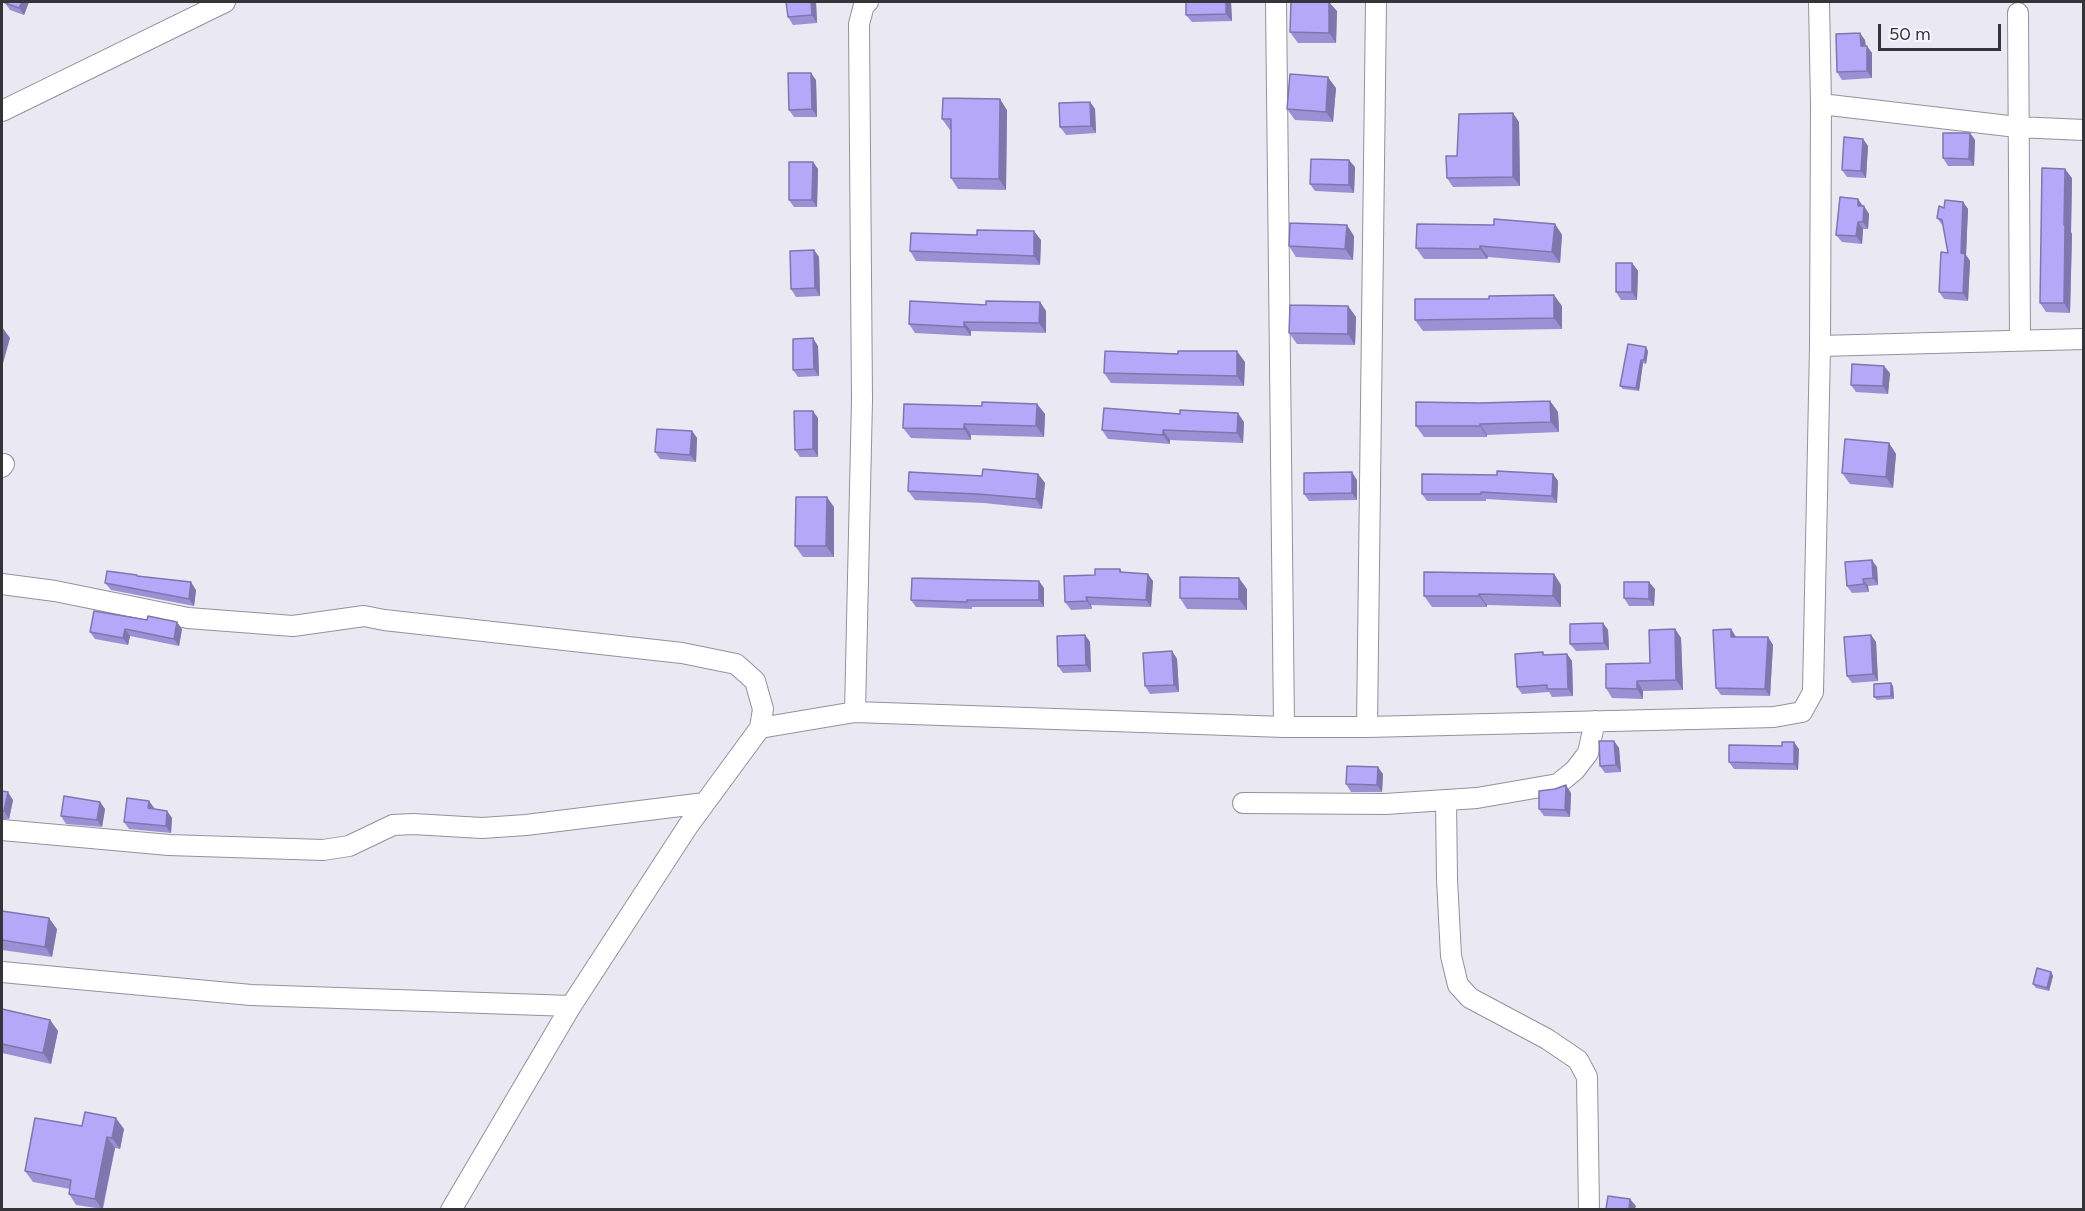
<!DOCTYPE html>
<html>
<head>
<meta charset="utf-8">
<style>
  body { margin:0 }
  #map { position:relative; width:2085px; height:1211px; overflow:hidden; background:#e9e8f3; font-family:Figtree,sans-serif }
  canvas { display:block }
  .frame { position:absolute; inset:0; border:3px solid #353539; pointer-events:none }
  .scale { position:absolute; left:1878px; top:24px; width:123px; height:27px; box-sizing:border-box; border:3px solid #353539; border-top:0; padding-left:8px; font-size:18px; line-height:21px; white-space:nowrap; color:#353539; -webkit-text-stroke:4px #f7f6ff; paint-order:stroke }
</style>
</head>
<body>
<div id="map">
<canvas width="2085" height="1211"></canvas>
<div class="frame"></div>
<div class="scale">50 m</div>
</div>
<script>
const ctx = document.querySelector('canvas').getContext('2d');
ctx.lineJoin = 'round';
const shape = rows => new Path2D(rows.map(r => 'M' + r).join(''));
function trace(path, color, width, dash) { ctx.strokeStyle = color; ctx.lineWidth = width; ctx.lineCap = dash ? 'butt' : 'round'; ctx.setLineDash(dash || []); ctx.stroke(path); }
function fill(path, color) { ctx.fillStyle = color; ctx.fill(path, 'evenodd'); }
const minor = shape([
  [1276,2,1284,727],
  [2018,13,2020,339],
  [1821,104,2017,127,2084,130],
  [2,111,225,2],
  [1820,346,2084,339],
  [2,467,4,464],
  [2,584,55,591,188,618,293,626,364,616,384,620,682,653,736,664,755,681,763,709,760,728],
  [855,712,862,400,859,24,864,5,868,2],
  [1367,727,1376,2],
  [1446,800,1447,879,1451,956,1458,985,1470,998,1547,1039,1578,1060,1587,1077,1589,1210],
  [1243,803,1385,804,1477,798,1558,784,1575,770,1588,753,1595,721],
  [2,830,169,845,323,850,349,846,393,825,413,824,482,828,526,825,705,803],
  [2,972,251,995,571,1006],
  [451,1210,571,1006,688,826,760,728,855,712,1284,727,1367,727,1774,717,1802,712,1813,692,1820,346,1821,104,1819,2]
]);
trace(minor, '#93929c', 22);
trace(minor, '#fff', 20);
fill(shape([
  [5,2,29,2,24,15,10,10,5,3],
  [816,2,817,23,793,25,788,17],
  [1231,2,1232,21,1192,22,1186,15],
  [1337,11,1336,43,1298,43,1290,32],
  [1865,40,1866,46,1872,53,1872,78,1842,80,1837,72],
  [816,80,817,117,794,117,789,110],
  [1336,88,1333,122,1295,120,1287,109],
  [1090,102,1095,109,1096,133,1066,135,1060,127],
  [1007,110,1006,190,958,189,951,178,951,130,950,130,942,119],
  [1519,122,1520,186,1453,187,1447,178,1457,156],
  [1970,133,1975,140,1974,166,1948,166,1943,158],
  [1863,139,1868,146,1866,178,1847,177,1842,170],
  [813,162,818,169,817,207,794,207,789,200],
  [1355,167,1354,193,1315,191,1310,184],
  [2072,178,2071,232,2072,234,2070,313,2046,312,2040,303],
  [1963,202,1968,209,1966,255,1970,261,1968,301,1944,299,1939,292,1948,253,1943,226,1937,218,1944,208],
  [1863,206,1869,214,1868,229,1863,229,1862,244,1842,242,1836,235],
  [1555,224,1562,235,1560,263,1488,257,1487,259,1424,259,1416,248,1494,225],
  [1354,236,1353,260,1296,257,1289,246],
  [1041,240,1040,265,916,261,910,251],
  [814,250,819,257,820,296,796,297,791,289],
  [1632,263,1638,271,1637,300,1621,300,1616,292],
  [1040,302,1046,311,1046,333,971,331,971,336,915,333,909,324,986,305],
  [1348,306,1356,317,1355,345,1297,344,1289,333],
  [1562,306,1562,329,1423,331,1415,320],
  [818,346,819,376,798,377,793,370],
  [1648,351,1646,364,1643,363,1639,391,1623,389,1620,386],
  [1178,354,1245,362,1244,386,1111,383,1104,373],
  [1890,373,1888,394,1856,392,1851,385],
  [1550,401,1558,412,1559,432,1487,435,1487,437,1424,437,1416,426,1480,403],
  [1037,404,1045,414,1044,437,971,435,971,440,911,438,903,428,982,406],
  [1180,414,1244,422,1243,443,1170,440,1170,444,1108,439,1102,430],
  [818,418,818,457,800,457,795,450],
  [692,431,697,438,696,462,660,459,655,452],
  [1889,443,1896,454,1893,488,1850,484,1842,473],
  [1038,474,1045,483,1042,509,984,503,915,500,908,491,982,476],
  [1553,474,1558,481,1557,503,1486,499,1486,501,1427,501,1422,494],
  [1357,480,1357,500,1309,501,1304,494],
  [834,507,834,557,803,557,795,546],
  [1877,567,1878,585,1868,586,1869,592,1852,593,1847,586],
  [1120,569,1122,572,1153,581,1151,607,1091,605,1092,609,1071,610,1065,602,1095,575],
  [1554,574,1561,585,1561,607,1487,605,1487,607,1432,607,1424,596],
  [138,577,196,590,194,606,111,590,105,583],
  [1044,588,1044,607,972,607,972,609,916,607,911,600],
  [1247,589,1247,610,1187,609,1180,598],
  [1655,589,1654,606,1629,606,1624,598],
  [94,611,182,629,179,646,130,636,128,645,95,639,90,632],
  [1603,623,1608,630,1609,650,1576,651,1570,644],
  [1675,629,1681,638,1683,690,1643,691,1643,699,1612,698,1606,688,1650,663],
  [1731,629,1736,637,1768,637,1773,645,1770,696,1721,695,1716,688],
  [1085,635,1090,642,1091,672,1063,673,1058,666],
  [1871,635,1876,642,1878,681,1852,683,1847,676],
  [1172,651,1177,659,1179,692,1150,694,1145,686],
  [1567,654,1572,661,1573,696,1552,697,1549,692,1522,694,1517,687,1544,655],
  [1893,686,1894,699,1877,700,1874,697],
  [1614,741,1619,748,1621,772,1605,773,1600,766],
  [1799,749,1798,770,1734,769,1729,762],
  [1383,774,1382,792,1351,792,1346,784],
  [2,791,13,800,9,819,2,819],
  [1571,793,1570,817,1544,816,1539,809],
  [149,801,154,808,154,809,167,811,172,818,171,833,129,829,124,822],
  [100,802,105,809,102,827,66,824,61,816],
  [2,911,57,929,52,957,2,950],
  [2051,972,2053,976,2049,991,2036,988,2033,984],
  [2,1009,50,1020,58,1031,51,1064,2,1053],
  [82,1126,124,1129,120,1149,115,1148,103,1209,76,1205,69,1194,70,1189,33,1182,25,1171]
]), '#9c90d5');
fill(shape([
  [22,2,29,2,24,15,19,8],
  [811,2,816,2,817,23,812,15],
  [1226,2,1231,2,1232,21,1226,14],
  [1329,2,1337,11,1336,43,1329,33],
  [1860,33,1865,40,1866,54,1861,46],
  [1867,46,1872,53,1872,78,1867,71],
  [811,73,816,80,817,117,812,109],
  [1328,77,1336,88,1333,122,1326,112],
  [1000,99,1007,110,1006,190,999,179],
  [1090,102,1095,109,1096,133,1091,126],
  [1513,113,1519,122,1520,186,1513,177],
  [1970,133,1975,140,1974,166,1969,159],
  [1863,139,1868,146,1866,178,1861,171],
  [1349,160,1355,167,1354,193,1349,185],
  [813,162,818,169,817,207,812,200],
  [2065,169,2072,178,2071,232,2072,234,2070,313,2064,303],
  [1858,199,1863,206,1858,206],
  [1963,202,1968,209,1966,255,1970,261,1968,301,1963,293,1961,253],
  [1864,206,1869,214,1868,229,1863,222],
  [1858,222,1863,229,1862,244,1856,236],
  [1555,224,1562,235,1560,263,1552,252],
  [1347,225,1354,236,1353,260,1345,249],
  [1034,231,1041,240,1040,265,1034,256],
  [1480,246,1488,257,1487,259,1480,249],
  [814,250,819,257,820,296,815,288],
  [1632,263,1638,271,1637,300,1632,292],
  [1554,295,1562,306,1562,329,1554,318],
  [1040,302,1046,311,1046,333,1039,323],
  [1348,306,1356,317,1355,345,1348,334],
  [964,322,971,331,971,336,964,327],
  [2,327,10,338,2,367],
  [813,338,818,346,819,376,814,369],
  [1646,347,1648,351,1646,364,1644,360],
  [1237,351,1245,362,1244,386,1237,376],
  [1641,360,1643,363,1639,391,1636,388],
  [1884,366,1890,373,1888,394,1883,386],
  [1550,401,1558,412,1559,432,1551,422],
  [1037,404,1045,414,1044,437,1036,426],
  [813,411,818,418,818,457,813,449],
  [1238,413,1244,422,1243,443,1237,433],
  [964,424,971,435,971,440,964,429],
  [1480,424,1487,435,1487,437,1480,426],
  [1163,430,1170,440,1170,444,1163,435],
  [692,431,697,438,696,462,690,455],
  [1889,443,1896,454,1893,488,1886,477],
  [1352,472,1357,480,1357,500,1352,493],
  [1038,474,1045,483,1042,509,1036,499],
  [1553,474,1558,481,1557,503,1552,496],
  [827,497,834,507,834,557,826,546],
  [1872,560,1877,567,1878,585,1873,578],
  [1148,574,1153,581,1151,607,1146,600],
  [1554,574,1561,585,1561,607,1553,596],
  [1239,578,1247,589,1247,610,1239,599],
  [1863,579,1868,586,1869,592,1864,584],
  [1039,581,1044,588,1044,607,1039,600],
  [191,582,196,590,194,606,189,599],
  [1649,582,1655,589,1654,606,1649,599],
  [1479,594,1487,605,1487,607,1479,596],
  [1086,597,1091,605,1092,609,1087,601],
  [177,622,182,629,179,646,174,639],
  [1603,623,1608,630,1609,650,1604,643],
  [125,629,130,636,128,645,123,638],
  [1675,629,1681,638,1683,690,1676,680],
  [1731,629,1736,637,1736,645,1731,637],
  [1085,635,1090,642,1091,672,1086,665],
  [1871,635,1876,642,1878,681,1873,674],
  [1768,637,1773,645,1770,696,1765,689],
  [1172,651,1177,659,1179,692,1174,685],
  [1567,654,1572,661,1573,696,1568,689],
  [1637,681,1643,691,1643,699,1637,689],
  [1891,683,1893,686,1894,699,1891,696],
  [1614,741,1619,748,1621,772,1616,765],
  [1794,742,1799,749,1798,770,1794,764],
  [1378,767,1383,774,1382,792,1377,785],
  [1566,785,1571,793,1570,817,1565,810],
  [8,792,13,800,9,819,4,811],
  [149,801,154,808,153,816,148,808],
  [100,802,105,809,102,827,97,820],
  [167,811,172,818,171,833,166,826],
  [49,918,57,929,52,957,45,947],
  [2051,972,2053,976,2049,991,2047,988],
  [50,1020,58,1031,51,1064,43,1053],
  [116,1118,124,1129,120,1149,112,1138],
  [107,1137,115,1148,102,1209,95,1199],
  [1630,1199,1636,1206,1635,1209,1629,1209]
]), '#7f76ae');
const building = shape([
  [5,2,22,2,19,8,5,3,5,2],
  [786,2,811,2,812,15,788,17,786,2],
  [1186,2,1226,2,1226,14,1186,15,1186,2],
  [1291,2,1329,2,1329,33,1290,32,1291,2],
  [1860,33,1861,46,1867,46,1867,71,1837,72,1836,34,1860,33],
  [788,73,811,73,812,109,789,110,788,73],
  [1290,74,1328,77,1326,112,1287,109,1290,74],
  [943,98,1000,99,999,179,951,178,951,119,942,119,943,98],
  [1090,102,1091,126,1060,127,1059,103,1090,102],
  [1513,113,1513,177,1447,178,1446,156,1457,156,1459,114,1513,113],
  [1943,133,1970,133,1969,159,1943,158,1943,133],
  [1844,137,1863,139,1861,171,1842,170,1844,137],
  [1311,159,1349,160,1349,185,1310,184,1311,159],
  [789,162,813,162,812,200,789,200,789,162],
  [2042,168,2065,169,2064,225,2065,225,2064,303,2040,303,2042,168],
  [1840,197,1858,199,1858,206,1864,206,1863,222,1858,222,1856,236,1836,235,1840,197],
  [1945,200,1963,202,1961,253,1965,254,1963,293,1939,292,1941,252,1948,253,1942,220,1937,218,1939,206,1944,208,1945,200],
  [1494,219,1555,224,1552,252,1480,246,1480,249,1416,248,1417,224,1494,225,1494,219],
  [1290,223,1347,225,1345,249,1289,246,1290,223],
  [977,230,1034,231,1034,256,910,251,911,233,977,235,977,230],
  [814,250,815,288,791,289,790,251,814,250],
  [1616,263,1632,263,1632,292,1616,292,1616,263],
  [1554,295,1554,318,1415,320,1415,299,1489,299,1489,296,1554,295],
  [910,301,986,305,986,301,1040,302,1039,323,964,322,964,327,909,324,910,301],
  [1290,305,1348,306,1348,334,1289,333,1290,305],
  [813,338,814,369,793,370,793,339,813,338],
  [1628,344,1646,347,1644,360,1641,360,1636,388,1620,386,1628,344],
  [1105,351,1178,354,1178,351,1237,351,1237,376,1104,373,1105,351],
  [1852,364,1884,366,1883,386,1851,385,1852,364],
  [1550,401,1551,422,1480,424,1480,426,1416,426,1416,402,1480,403,1550,401],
  [982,402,1037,404,1036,426,964,424,964,429,903,428,904,404,982,406,982,402],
  [1104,408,1180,414,1180,410,1238,413,1237,433,1163,430,1163,435,1102,430,1104,408],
  [794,411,813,411,813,449,795,450,794,411],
  [657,429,692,431,690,455,655,452,657,429],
  [1845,439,1889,443,1886,477,1842,473,1845,439],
  [983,469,1038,474,1036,499,978,494,908,491,909,472,982,476,983,469],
  [1497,471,1553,474,1552,496,1481,492,1481,494,1422,494,1422,474,1497,475,1497,471],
  [1352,472,1352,493,1304,494,1304,473,1352,472],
  [796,497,827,497,826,546,795,546,796,497],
  [1872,560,1873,578,1863,579,1864,584,1847,586,1845,562,1872,560],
  [1095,569,1120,569,1120,572,1148,574,1146,600,1086,597,1087,601,1065,602,1064,576,1095,575,1095,569],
  [107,571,137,575,137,576,191,582,189,599,105,583,107,571],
  [1424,572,1554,574,1553,596,1479,594,1479,596,1424,596,1424,572],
  [1180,577,1239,578,1239,599,1180,598,1180,577],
  [912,578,1039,581,1039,600,967,600,967,602,911,600,912,578],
  [1624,582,1649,582,1649,599,1624,598,1624,582],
  [94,611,147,620,148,616,177,622,174,639,125,629,123,638,90,632,94,611],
  [1603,623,1604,643,1570,644,1570,624,1603,623],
  [1675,629,1676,680,1637,681,1637,689,1606,688,1606,664,1650,663,1649,630,1675,629],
  [1731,629,1731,637,1768,637,1765,689,1716,688,1713,630,1731,629],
  [1085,635,1086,665,1058,666,1057,636,1085,635],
  [1871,635,1873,674,1847,676,1844,637,1871,635],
  [1172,651,1174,685,1145,686,1143,653,1172,651],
  [1543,652,1543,655,1567,654,1568,689,1547,689,1547,685,1517,687,1515,654,1543,652],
  [1891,683,1891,696,1874,697,1874,684,1891,683],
  [1599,741,1614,741,1616,765,1600,766,1599,741],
  [1782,742,1794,742,1794,764,1729,762,1729,745,1782,746,1782,742],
  [1347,766,1378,767,1377,785,1346,784,1347,766],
  [1566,785,1565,810,1539,809,1539,791,1555,789,1566,785],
  [2,791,8,792,4,811,2,812,2,791],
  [64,796,100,802,97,820,61,816,64,796],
  [127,798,149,801,148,808,167,811,166,826,124,822,127,798],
  [2,911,49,918,45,947,2,940,2,911],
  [2037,968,2051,972,2047,988,2033,984,2037,968],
  [2,1009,50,1020,43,1053,2,1044,2,1009],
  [85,1112,116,1118,112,1138,107,1137,95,1199,69,1194,71,1180,25,1171,35,1118,82,1126,85,1112],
  [1608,1196,1630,1199,1629,1209,1606,1209,1608,1196]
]);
fill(building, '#b5a8f8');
trace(building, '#7f76ae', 1.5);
</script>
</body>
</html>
